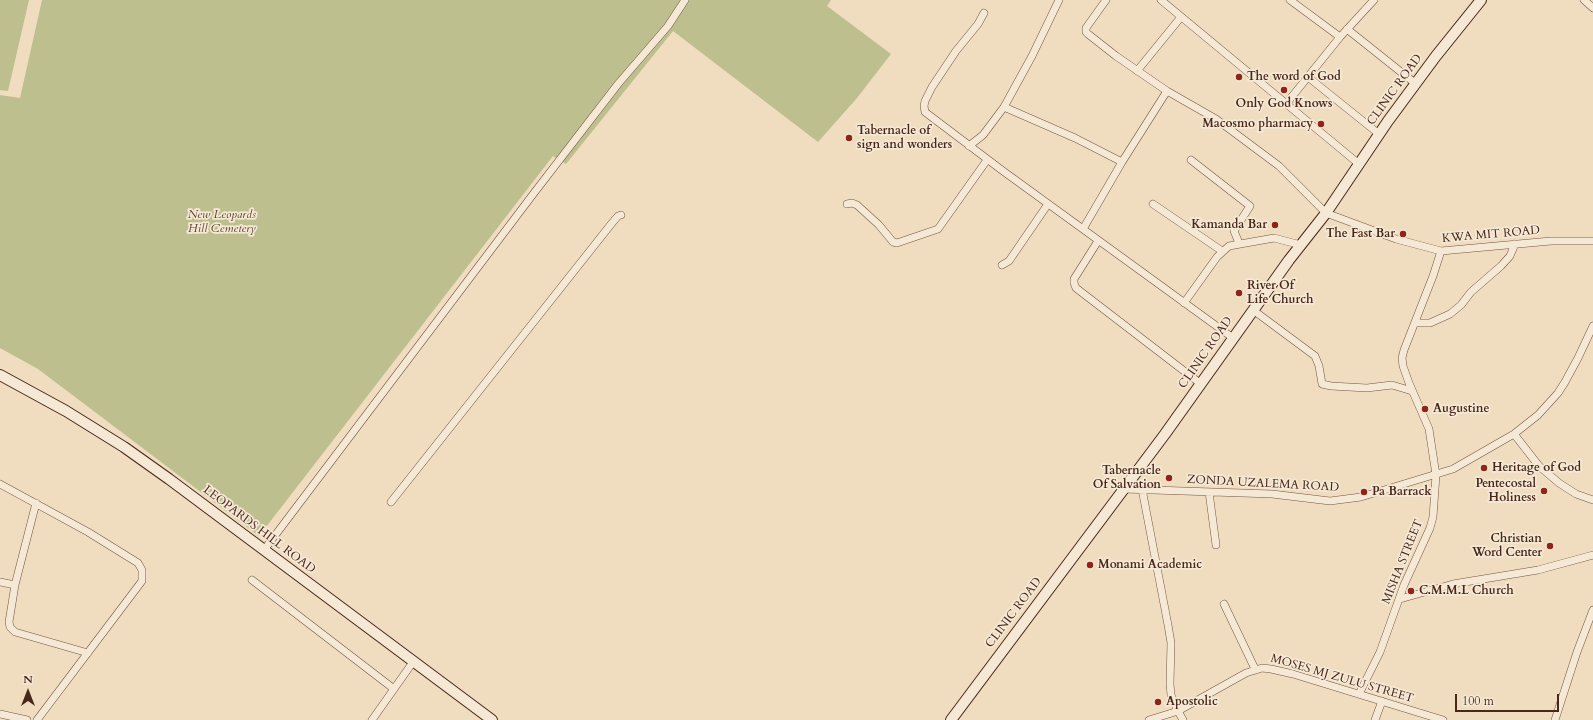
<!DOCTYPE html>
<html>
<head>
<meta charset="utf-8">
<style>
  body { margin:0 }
  #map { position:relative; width:1593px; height:720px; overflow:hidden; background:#f0dcbe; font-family:Cardo,serif }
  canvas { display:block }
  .north { position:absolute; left:8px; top:672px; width:40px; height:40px; -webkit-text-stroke:3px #f5e8d5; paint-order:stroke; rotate:0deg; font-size:11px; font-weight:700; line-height:16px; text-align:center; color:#49281c }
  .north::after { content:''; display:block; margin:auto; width:14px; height:18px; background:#49281c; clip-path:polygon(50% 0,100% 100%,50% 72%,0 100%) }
  .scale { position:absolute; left:1455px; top:694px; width:104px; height:18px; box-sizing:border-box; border:2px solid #49281c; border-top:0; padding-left:5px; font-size:12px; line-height:14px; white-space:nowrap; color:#49281c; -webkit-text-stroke:3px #f5e8d5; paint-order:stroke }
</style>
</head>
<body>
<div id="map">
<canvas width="1593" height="720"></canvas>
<div class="north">N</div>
<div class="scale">100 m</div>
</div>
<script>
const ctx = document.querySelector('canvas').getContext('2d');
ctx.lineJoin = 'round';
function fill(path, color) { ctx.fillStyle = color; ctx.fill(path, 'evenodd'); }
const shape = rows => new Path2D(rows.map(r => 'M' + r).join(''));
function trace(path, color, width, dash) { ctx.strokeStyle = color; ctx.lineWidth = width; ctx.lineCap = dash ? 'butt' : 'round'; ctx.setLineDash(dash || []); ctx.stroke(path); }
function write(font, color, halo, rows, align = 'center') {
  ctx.font = font + ' Cardo,serif'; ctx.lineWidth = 3.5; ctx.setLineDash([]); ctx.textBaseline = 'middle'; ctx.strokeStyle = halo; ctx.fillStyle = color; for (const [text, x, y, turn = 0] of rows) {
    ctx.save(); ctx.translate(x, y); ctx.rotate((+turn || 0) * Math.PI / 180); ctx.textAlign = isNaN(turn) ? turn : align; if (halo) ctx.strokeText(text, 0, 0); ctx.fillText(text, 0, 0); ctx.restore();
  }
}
fill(shape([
  [0,0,29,0,8,91,0,90],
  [42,0,831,0,827,6,891,54,857,98,818,142,673,31,566,164,553,156,259,536,38,369,0,348,0,95,20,98]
]), '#bebf8f');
const street = shape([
  [1106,0,1086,28,1086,32,1088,34,1116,56,1167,91,1216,119,1279,166,1326,213,1396,239,1441,251,1551,241,1593,241],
  [1161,0,1359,164],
  [1290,0,1340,37],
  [1584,0,1593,8],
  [984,13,978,24,956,51,932,87,925,101,924,106,925,112,1003,171,1233,338],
  [1347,29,1416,84],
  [1137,71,1181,17],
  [1308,77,1379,134],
  [1286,104,1340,37,1374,0],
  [1004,107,1075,138,1122,162],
  [969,146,983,135,1004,107,1032,56,1059,0],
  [1191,160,1250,206,1234,231,1239,243],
  [847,204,852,203,857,205,879,225,893,242,897,243,938,229,987,160],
  [1153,204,1222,251],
  [1083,229,1122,162,1167,91],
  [1098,241,1074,279,1074,283,1076,288,1201,384],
  [1002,265,1009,261,1048,204],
  [1184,303,1217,257,1229,246,1274,238,1301,245],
  [1253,310,1315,356,1319,366,1322,384,1331,386,1367,388,1392,385,1412,391],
  [1415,323,1430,323,1450,314,1461,305,1471,292,1501,266,1510,256,1515,244],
  [1514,434,1539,466,1559,483,1576,494,1593,500],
  [0,484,88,532,138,563,142,570,142,581,37,720],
  [1124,489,1272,494,1330,501,1361,497,1453,469,1514,434,1538,415,1558,393,1565,382,1578,358,1593,326],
  [1142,489,1168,625,1171,643,1170,684,1171,695,1178,711,1183,720],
  [1209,492,1216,545],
  [391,502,612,223,618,216,621,215],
  [264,550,534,193,618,84,668,26,685,0],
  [252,580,394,689],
  [0,582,15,585,9,622,10,627,15,632,88,653],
  [15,585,36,503],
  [1400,599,1453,584,1538,570,1593,555],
  [1224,604,1255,669],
  [1359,694,1380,652,1404,585,1430,528,1433,517,1436,475,1429,429,1409,383,1403,366,1402,358,1404,350,1433,276,1441,251],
  [0,714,27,720],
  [372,720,413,662],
  [1149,720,1178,711,1246,673,1262,668,1271,669,1293,674,1443,720],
  [1375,720,1382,701],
  [1555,720,1577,652,1593,610]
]);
const secondary = shape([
  [0,375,66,411,124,447,169,479,492,720],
  [951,720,1165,434,1289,260,1326,213,1388,121,1436,56,1481,0]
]);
trace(street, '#735544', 8);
trace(secondary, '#49281c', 12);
trace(street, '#f5e8d5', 7);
trace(secondary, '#f5e8d5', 10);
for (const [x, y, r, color] of [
  [1239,77,4,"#8f2418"],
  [1284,90,4,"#8f2418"],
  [1321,124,4,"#8f2418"],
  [849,138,4,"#8f2418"],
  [1275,225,4,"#8f2418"],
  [1403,234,4,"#8f2418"],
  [1239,293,4,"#8f2418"],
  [1425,409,4,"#8f2418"],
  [1484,468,4,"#8f2418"],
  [1169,478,4,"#8f2418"],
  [1544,491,4,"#8f2418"],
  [1364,492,4,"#8f2418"],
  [1550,546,4,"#8f2418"],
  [1090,565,4,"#8f2418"],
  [1411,591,4,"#8f2418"],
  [1158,702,4,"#8f2418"]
]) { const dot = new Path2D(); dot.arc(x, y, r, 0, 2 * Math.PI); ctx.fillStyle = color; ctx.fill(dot); trace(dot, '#f5e8d5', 1.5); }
write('bold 12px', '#49281c', '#f5e8d5', [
  ["The word of God",1247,77],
  ["Only God Knows",1284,104,"center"],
  ["Macosmo pharmacy",1313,124,"right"],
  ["Tabernacle of",857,131],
  ["sign and wonders",857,145],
  ["Kamanda Bar",1267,225,"right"],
  ["The Fast Bar",1395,234,"right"],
  ["River Of",1247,286],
  ["Life Church",1247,300],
  ["Augustine",1433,409],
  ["Heritage of God",1492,468],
  ["Tabernacle",1161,471,"right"],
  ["Of Salvation",1161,485,"right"],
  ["Pentecostal",1536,484,"right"],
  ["Holiness",1536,498,"right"],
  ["Pa Barrack",1372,492],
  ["Christian",1542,539,"right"],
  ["Word Center",1542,553,"right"],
  ["Monami Academic",1098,565],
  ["C.M.M.L Church",1419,591],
  ["Apostolic",1166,702]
], 'left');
write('12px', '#49281c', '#f5e8d5', [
  ["CLINIC ROAD",1395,90,-54],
  ["KWA MIT ROAD",1491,235,-5],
  ["CLINIC ROAD",1206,353,-55],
  ["ZONDA UZALEMA ROAD",1263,484,3],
  ["LEOPARDS HILL ROAD",259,530,37],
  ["MISHA STREET",1403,562,-68],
  ["CLINIC ROAD",1014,613,-53],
  ["MOSES MJ ZULU STREET",1342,679,16]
]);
write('italic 12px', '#604633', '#f5e8d5', [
  ["New Leopards",222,215],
  ["Hill Cemetery",222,229]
]);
</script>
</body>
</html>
